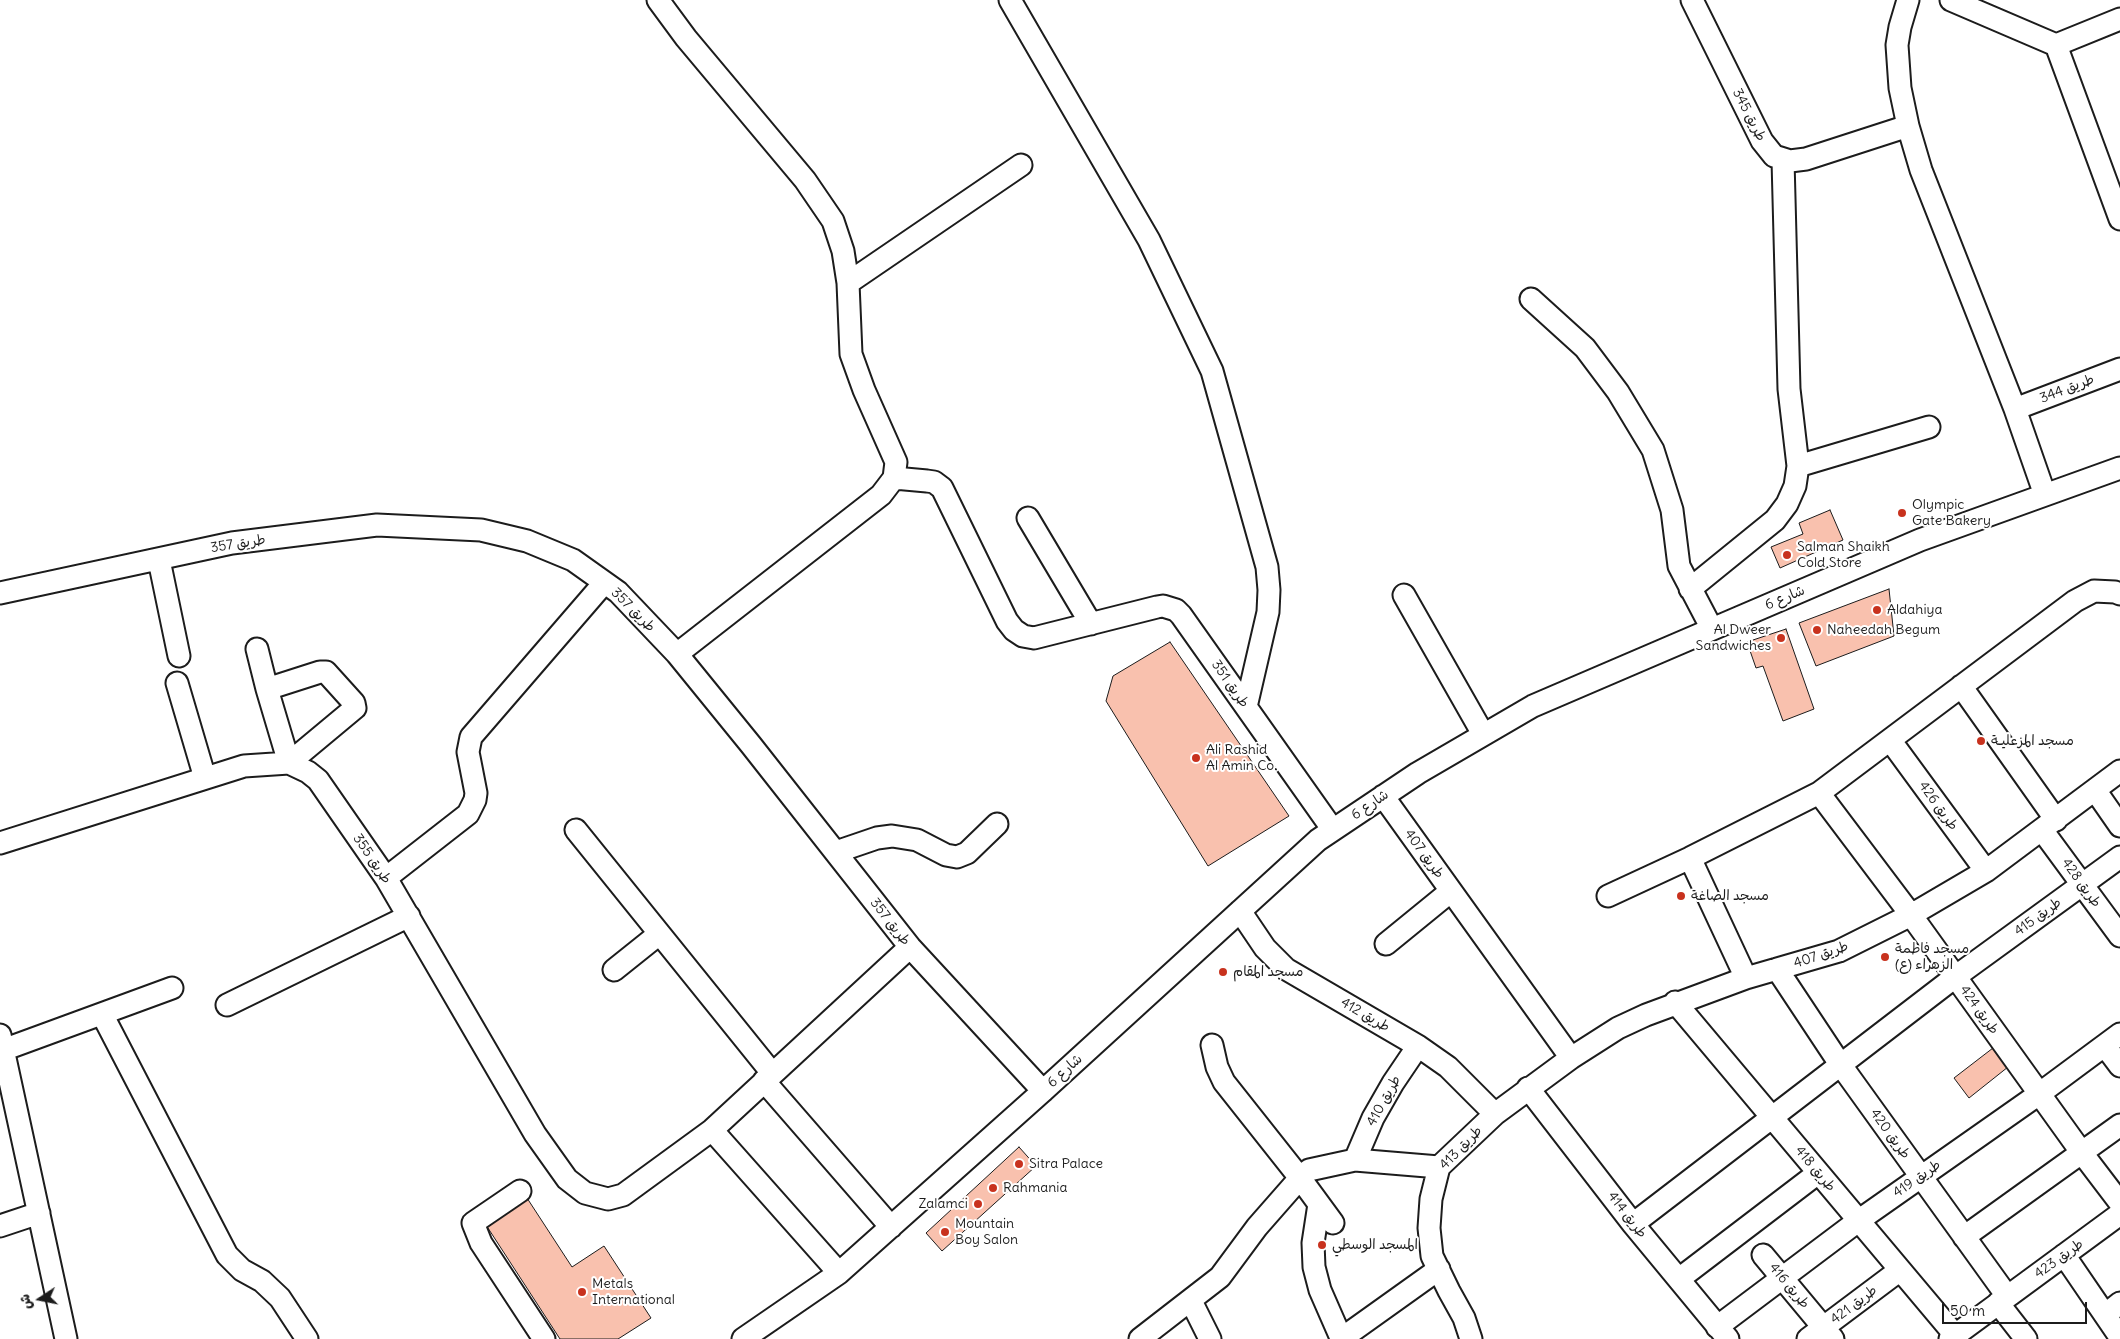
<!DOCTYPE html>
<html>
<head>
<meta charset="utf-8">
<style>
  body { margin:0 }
  #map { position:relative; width:2120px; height:1339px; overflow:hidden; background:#fff; font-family:Delius,"Playpen Sans Arabic",sans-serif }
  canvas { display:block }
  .north { position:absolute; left:15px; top:1274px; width:50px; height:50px; -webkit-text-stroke:4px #fff; paint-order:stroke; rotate:259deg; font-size:14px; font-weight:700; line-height:20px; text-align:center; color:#1c1c1c }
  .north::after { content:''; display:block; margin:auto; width:18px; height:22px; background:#1c1c1c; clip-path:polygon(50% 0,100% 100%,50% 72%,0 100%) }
  .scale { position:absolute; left:1942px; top:1302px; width:145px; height:22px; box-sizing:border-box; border:2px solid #1c1c1c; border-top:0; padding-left:6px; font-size:15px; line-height:18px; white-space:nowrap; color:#1c1c1c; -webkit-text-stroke:4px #fff; paint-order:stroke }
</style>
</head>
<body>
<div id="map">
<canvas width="2120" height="1339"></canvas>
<div class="north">ش</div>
<div class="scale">50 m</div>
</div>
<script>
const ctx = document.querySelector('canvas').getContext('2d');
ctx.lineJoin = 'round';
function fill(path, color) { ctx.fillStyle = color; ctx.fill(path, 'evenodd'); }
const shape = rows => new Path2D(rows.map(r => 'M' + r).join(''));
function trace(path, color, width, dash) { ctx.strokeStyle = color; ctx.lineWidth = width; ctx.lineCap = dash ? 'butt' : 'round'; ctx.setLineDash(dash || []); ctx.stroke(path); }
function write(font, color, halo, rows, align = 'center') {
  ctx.font = font + ' Delius,"Playpen Sans Arabic",sans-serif'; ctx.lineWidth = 4; ctx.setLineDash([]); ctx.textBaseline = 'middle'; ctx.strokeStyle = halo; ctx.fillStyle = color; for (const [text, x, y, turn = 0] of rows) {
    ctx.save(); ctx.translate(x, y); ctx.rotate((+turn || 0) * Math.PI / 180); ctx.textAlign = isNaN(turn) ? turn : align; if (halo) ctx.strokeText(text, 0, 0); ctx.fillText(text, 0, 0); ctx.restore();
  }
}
const building = shape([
  [1830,510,1843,540,1780,568,1771,547,1803,534,1799,523,1830,510],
  [1889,589,1894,636,1816,666,1799,623,1889,589],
  [1786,629,1814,709,1783,721,1763,666,1756,668,1747,642,1786,629],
  [1170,642,1289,816,1208,866,1106,701,1113,676,1170,642],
  [1993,1048,2008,1067,1969,1098,1954,1078,1993,1048],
  [1019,1147,1036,1166,942,1251,926,1233,1019,1147],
  [527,1198,572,1267,604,1246,651,1318,618,1339,560,1339,486,1225,527,1198]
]);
fill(building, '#f9c1ae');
trace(building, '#1c1c1c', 1);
const minor = shape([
  [658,0,686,38,805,180,833,221,843,251,848,283,851,354,864,390,896,462,894,478,881,495,677,654],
  [1010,0,1149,240,1212,371,1267,567,1269,590,1268,612,1246,707],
  [1692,0,1762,141,1774,156,1790,161,1806,159,1908,126],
  [1908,0,1900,27,1897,45,1900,88,1908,126,1921,170,2015,409,2045,495],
  [1951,0,2056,45,2120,19],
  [2056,45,2120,219],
  [848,283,1021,165],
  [1531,299,1585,348,1618,392,1653,450,1672,510,1679,566,1712,629],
  [2015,409,2120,369],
  [1798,466,1929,427],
  [894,478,927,481,934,482,942,488,1007,621,1014,630,1023,636,1034,638,1157,607,1163,606,1176,610,1181,615,1333,830],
  [1028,518,1091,624],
  [159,560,179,656],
  [1690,589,1775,520,1787,504,1795,486,1798,466,1789,389,1783,160],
  [0,593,232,543,377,525,481,530,527,541,573,560,618,592,677,654,751,745,910,947,1043,1091],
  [1404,595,1483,734],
  [257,649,267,689,289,763,355,708,354,703,326,672,320,672,267,689],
  [177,683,205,778],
  [1961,686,2056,820],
  [1890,740,1986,871],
  [2095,790,2120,826],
  [1819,793,1911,915,2082,1153,2120,1203],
  [1383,796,1571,1058],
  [576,830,772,1073],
  [2042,830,2120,936],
  [0,843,244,766,289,763,308,772,318,780,386,878,535,1134,567,1179,585,1193,608,1199,623,1195,712,1130,910,947],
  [836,852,877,838,892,836,917,840,946,855,957,857,967,853,997,824],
  [1690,858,1746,978],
  [386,878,468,814,475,800,476,793,468,752,471,737,604,583],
  [1608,896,1690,858,1819,793,2075,601,2094,591,2115,592,2120,594],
  [1240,911,1265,948,1286,969,1418,1046,1448,1067,1495,1114],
  [1386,944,1451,891],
  [1777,969,1840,1064,2007,1296],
  [614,970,659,934],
  [1675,1002,1955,1335],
  [227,1005,409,916],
  [102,1014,227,1255,242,1270,262,1281,280,1298,307,1339],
  [0,1035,66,1339],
  [1212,1045,1217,1067,1224,1082,1300,1178,1333,1223],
  [2105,1046,2120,1066],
  [3,1050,172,988],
  [764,1081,891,1227],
  [1528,1088,1633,1224,1728,1339],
  [712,1130,839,1273],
  [1355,1160,1373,1118,1393,1083,1418,1046],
  [520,1191,473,1223,481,1243,544,1339],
  [1319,1204,1313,1243,1314,1267,1320,1290,1341,1338],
  [1633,1224,1955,977,2120,857],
  [0,1226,39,1213],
  [1964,1237,2120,1125],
  [1763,1255,1833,1339],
  [2064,1255,2120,1337],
  [1679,1279,1818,1173],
  [1191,1301,1210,1339],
  [1998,1303,2026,1339],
  [2105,1315,2120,1303],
  [1717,1327,1858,1221,2039,1094,2120,1034],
  [743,1339,839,1273,1043,1091,1318,840,1418,773,1533,706,1920,540,2120,468],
  [1140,1339,1220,1277,1257,1227,1300,1178,1309,1170,1355,1160,1439,1167],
  [1341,1339,1439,1269],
  [1471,1339,1464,1318,1449,1291,1432,1256,1429,1228,1431,1199,1439,1167,1495,1114,1571,1058,1618,1028,1646,1015,1746,978,1839,951,1911,915,1986,871,2120,771],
  [1808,1339,1900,1270],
  [1950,1339,2120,1214]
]);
trace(minor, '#1c1c1c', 25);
trace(minor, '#fff', 21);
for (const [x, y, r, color] of [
  [1902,513,5,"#c8321e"],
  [1787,555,5,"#c8321e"],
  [1877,610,5,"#c8321e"],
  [1817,630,5,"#c8321e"],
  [1781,638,5,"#c8321e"],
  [1981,741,5,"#c8321e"],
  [1196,758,5,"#c8321e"],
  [1681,896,5,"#c8321e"],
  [1885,957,5,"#c8321e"],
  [1223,972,5,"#c8321e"],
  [1019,1164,5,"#c8321e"],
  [993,1188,5,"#c8321e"],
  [978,1204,5,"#c8321e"],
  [945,1232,5,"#c8321e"],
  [1322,1245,5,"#c8321e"],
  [582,1292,5,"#c8321e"]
]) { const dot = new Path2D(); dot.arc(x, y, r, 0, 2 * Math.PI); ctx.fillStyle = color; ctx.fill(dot); trace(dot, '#fff', 2); }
write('14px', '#1c1c1c', '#fff', [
  ["طريق 345",1749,115,63],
  ["طريق 344",2067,389,-21],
  ["طريق 357",238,544,-9],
  ["شارع 6",1785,598,-23],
  ["طريق 357",633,610,45],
  ["طريق 351",1230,684,55],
  ["شارع 6",1370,805,-34],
  ["طريق 426",1938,806,54],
  ["طريق 407",1424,854,54],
  ["طريق 355",372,859,56],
  ["طريق 428",2081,883,54],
  ["طريق 415",2038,917,-36],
  ["طريق 357",890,922,52],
  ["طريق 407",1821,955,-19],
  ["طريق 424",1979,1010,54],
  ["طريق 412",1365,1015,30],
  ["شارع 6",1065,1071,-42],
  ["طريق 410",1384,1101,-61],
  ["طريق 420",1890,1134,54],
  ["طريق 413",1461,1148,-46],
  ["طريق 418",1815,1169,50],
  ["طريق 419",1917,1179,-35],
  ["طريق 414",1627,1215,52],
  ["طريق 423",2059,1259,-36],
  ["طريق 416",1789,1286,50],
  ["طريق 421",1854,1305,-37]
]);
write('14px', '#1c1c1c', '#fff', [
  ["Olympic",1912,505],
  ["Gate Bakery",1912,521],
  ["Salman Shaikh",1797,547],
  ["Cold Store",1797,563],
  ["Aldahiya",1887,610],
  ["Al Dweer",1771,630,"right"],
  ["Sandwiches",1771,646,"right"],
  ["Naheedah Begum",1827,630],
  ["مسجد المزعليـة",1991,741],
  ["Ali Rashid",1206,750],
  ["Al Amin Co.",1206,766],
  ["مسجد الصاغة",1691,896],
  ["مسجد فاطمة",1895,949],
  ["الزهراء (ع)",1895,965],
  ["مسجد المقام",1233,972],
  ["Sitra Palace",1029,1164],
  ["Rahmania",1003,1188],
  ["Zalamci",968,1204,"right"],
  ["Mountain",955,1224],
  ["Boy Salon",955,1240],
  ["المسجد الوسطي",1332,1245],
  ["Metals",592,1284],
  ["International",592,1300]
], 'left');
</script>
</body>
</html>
